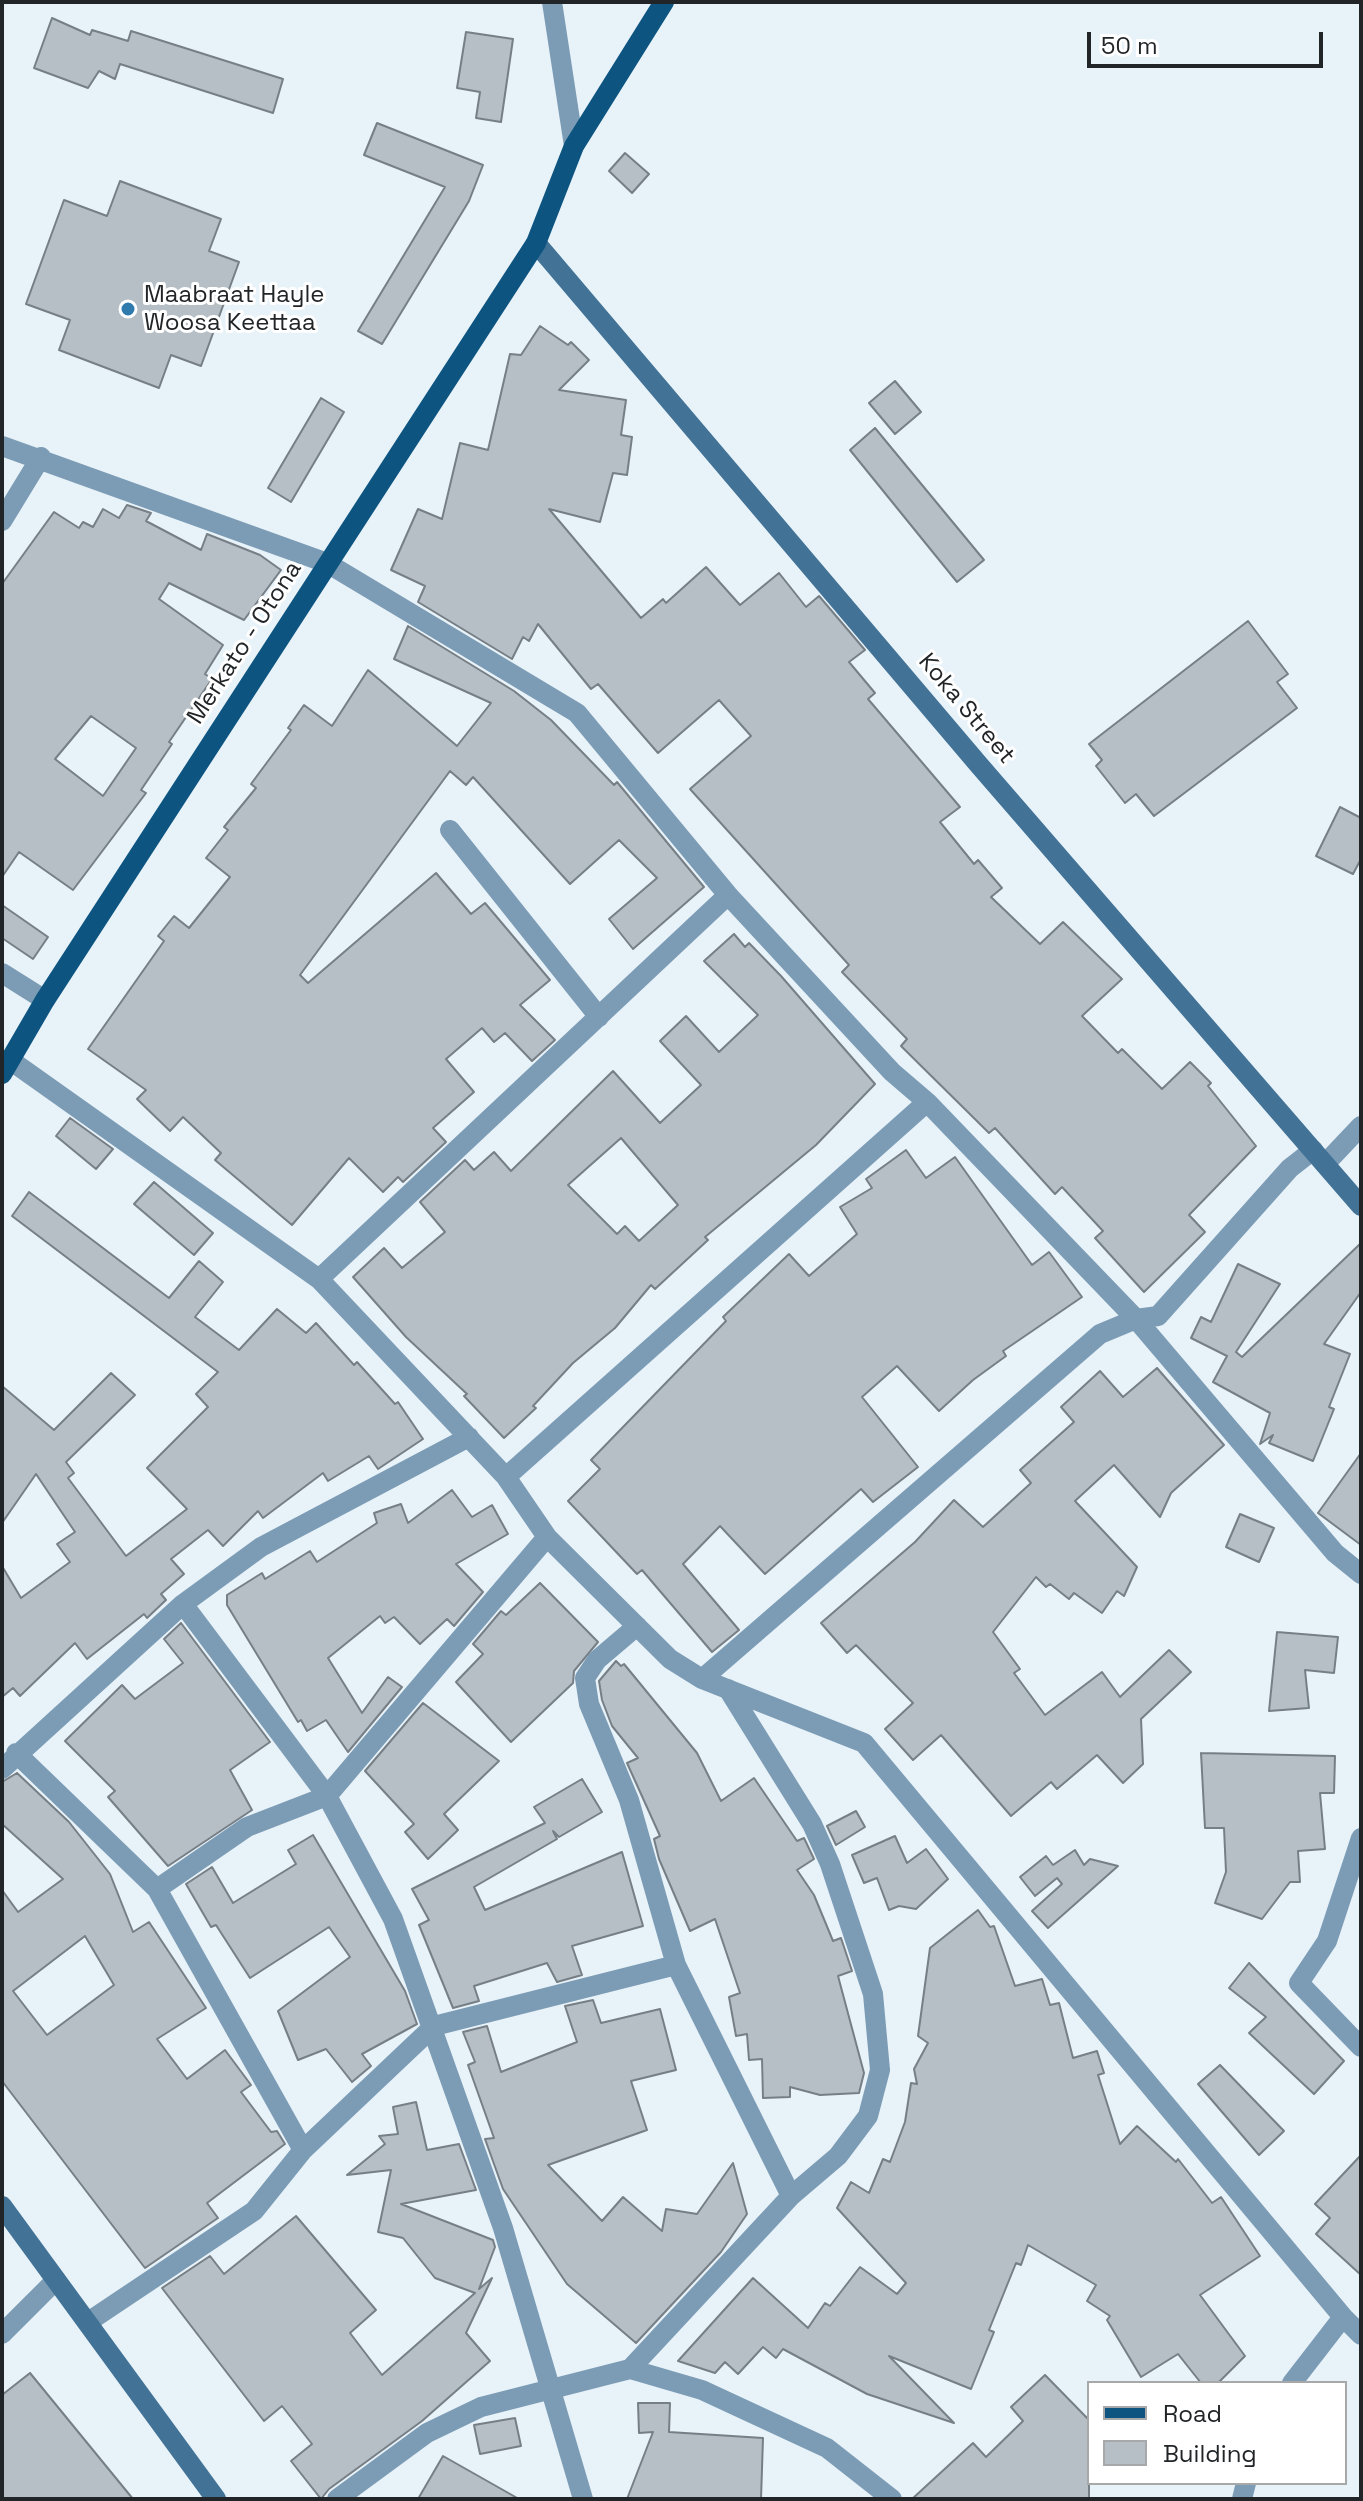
<!DOCTYPE html>
<html>
<head>
<meta charset="utf-8">
<style>
  body { margin:0 }
  #map { position:relative; width:1363px; height:2501px; overflow:hidden; background:#e8f2f9; font-family:"Space Grotesk",sans-serif }
  canvas { display:block }
  .frame { position:absolute; inset:0; border:4px solid #212527; pointer-events:none }
  .legend { position:absolute; left:1087px; top:2381px; width:260px; height:104px; box-sizing:border-box; background:#fff; border:2px solid #a6a8a9; margin:0; padding:10px 14px; list-style:none; font-size:24px; color:#212527 }
  .legend li { display:flex; align-items:center; gap:16px; height:40px }
  .legend b { width:40px; border:2px solid #a6a8a9 }
  .scale { position:absolute; left:1087px; top:32px; width:236px; height:36px; box-sizing:border-box; border:4px solid #212527; border-top:0; padding-left:10px; font-size:24px; line-height:28px; white-space:nowrap; color:#212527; -webkit-text-stroke:6px #fff; paint-order:stroke }
</style>
</head>
<body>
<div id="map">
<canvas width="1363" height="2501"></canvas>
<div class="frame"></div>
<ul class="legend">
<li><b style="height:10px;background:#0d5580"></b>Road</li>
<li><b style="height:22px;background:#b6bfc6"></b>Building</li>
</ul>
<div class="scale">50 m</div>
</div>
<script>
const ctx = document.querySelector('canvas').getContext('2d');
ctx.lineJoin = 'round';
function fill(path, color) { ctx.fillStyle = color; ctx.fill(path, 'evenodd'); }
const shape = rows => new Path2D(rows.map(r => 'M' + r).join(''));
function trace(path, color, width, dash) { ctx.strokeStyle = color; ctx.lineWidth = width; ctx.lineCap = dash ? 'butt' : 'round'; ctx.setLineDash(dash || []); ctx.stroke(path); }
function write(font, color, halo, rows, align = 'center') {
  ctx.font = font + ' "Space Grotesk",sans-serif'; ctx.lineWidth = 6; ctx.setLineDash([]); ctx.textBaseline = 'middle'; ctx.strokeStyle = halo; ctx.fillStyle = color; for (const [text, x, y, turn = 0] of rows) {
    ctx.save(); ctx.translate(x, y); ctx.rotate((+turn || 0) * Math.PI / 180); ctx.textAlign = isNaN(turn) ? turn : align; if (halo) ctx.strokeText(text, 0, 0); ctx.fillText(text, 0, 0); ctx.restore();
  }
}
const building = shape([
  [52,18,90,35,92,30,128,41,131,31,283,79,273,113,120,64,115,79,99,71,88,88,34,68,52,18],
  [466,32,513,39,501,122,476,118,480,92,457,88,466,32],
  [377,123,483,165,469,201,382,344,358,331,445,187,364,155,377,123],
  [625,153,649,174,632,193,609,171,625,153],
  [120,181,221,219,209,251,239,262,201,366,171,355,159,388,59,350,70,320,26,304,64,200,107,216,120,181],
  [540,326,568,345,571,342,589,360,559,390,626,400,621,435,632,437,627,475,613,473,600,522,549,509,641,618,663,599,666,603,706,567,740,605,779,573,806,607,819,596,865,650,849,662,875,693,868,699,960,807,940,822,974,864,978,860,1002,888,991,897,1040,944,1063,922,1122,979,1082,1016,1118,1053,1122,1049,1162,1089,1190,1062,1211,1083,1208,1086,1256,1146,1189,1215,1205,1232,1144,1292,1095,1238,1103,1231,1062,1187,1055,1194,995,1128,989,1133,901,1046,907,1039,842,972,849,965,690,789,751,736,719,700,658,753,598,684,591,689,538,624,529,641,523,637,512,659,418,602,425,586,391,570,418,509,442,519,460,443,488,450,510,354,521,355,540,326],
  [895,381,921,412,895,434,869,403,895,381],
  [321,398,344,412,291,502,268,488,321,398],
  [875,428,984,560,957,582,850,450,875,428],
  [127,505,151,513,146,521,201,550,207,534,260,555,281,570,244,620,169,583,159,599,223,645,205,674,212,679,169,742,172,744,141,790,146,793,73,890,19,852,2,877,2,584,54,512,79,528,83,522,93,527,103,509,119,518,127,505],
  [91,716,136,748,103,796,55,759,91,716],
  [1248,621,1288,674,1277,682,1297,708,1154,816,1136,794,1125,803,1096,766,1102,760,1089,744,1248,621],
  [408,626,514,691,551,720,614,785,617,782,704,887,633,949,609,919,657,878,619,840,570,884,473,777,466,785,450,771,300,975,308,983,436,873,471,914,485,903,550,980,520,1005,555,1040,532,1061,505,1033,494,1042,482,1028,446,1059,474,1092,433,1128,446,1142,403,1182,398,1177,383,1192,349,1158,292,1225,215,1160,221,1153,183,1117,170,1131,137,1099,146,1090,88,1049,164,941,158,936,174,916,189,928,230,877,206,858,228,830,224,827,256,788,251,784,291,730,288,728,304,705,332,726,368,670,457,746,491,703,394,659,408,626],
  [1340,807,1361,818,1361,859,1353,874,1316,856,1340,807],
  [2,905,48,937,33,959,2,938,2,905],
  [734,934,745,947,749,943,781,976,875,1084,816,1145,705,1237,708,1240,655,1289,651,1285,615,1328,573,1363,533,1406,536,1408,504,1438,464,1396,467,1394,406,1337,353,1277,384,1248,402,1268,445,1232,420,1202,465,1160,474,1170,494,1152,511,1171,613,1071,660,1123,701,1085,660,1041,686,1016,719,1052,758,1015,704,961,734,934],
  [621,1138,678,1205,639,1241,625,1226,617,1234,568,1185,621,1138],
  [70,1118,113,1149,96,1169,56,1136,70,1118],
  [906,1150,926,1178,955,1157,1032,1265,1049,1252,1082,1297,1003,1351,1006,1356,973,1380,939,1411,897,1366,862,1397,918,1467,873,1502,861,1489,765,1574,720,1526,683,1564,739,1630,712,1652,642,1570,637,1574,568,1501,600,1469,591,1460,726,1321,723,1317,789,1254,809,1276,857,1234,840,1207,872,1188,866,1179,906,1150],
  [154,1182,213,1233,194,1255,134,1204,154,1182],
  [29,1192,169,1298,199,1261,223,1282,195,1317,239,1350,277,1309,306,1333,316,1323,354,1365,357,1362,395,1404,398,1402,423,1439,378,1469,369,1456,328,1481,323,1473,263,1518,258,1511,223,1546,208,1530,171,1559,184,1574,161,1594,166,1600,147,1618,144,1614,87,1659,75,1643,20,1696,13,1688,2,1697,2,1566,21,1598,70,1562,57,1544,75,1532,36,1474,2,1523,2,1386,54,1430,111,1373,135,1395,66,1462,74,1473,68,1478,126,1556,187,1509,147,1468,208,1407,196,1394,218,1372,12,1216,29,1192],
  [1361,1243,1361,1292,1324,1344,1350,1354,1329,1407,1334,1409,1313,1461,1269,1443,1273,1435,1260,1444,1270,1413,1213,1382,1227,1356,1191,1338,1201,1317,1211,1322,1238,1264,1280,1284,1236,1352,1242,1357,1361,1243],
  [1157,1368,1224,1445,1171,1493,1160,1517,1114,1465,1075,1501,1137,1567,1124,1596,1117,1591,1102,1613,1074,1593,1069,1599,1050,1584,1046,1587,1036,1577,993,1632,1020,1669,1014,1673,1045,1715,1102,1672,1120,1697,1169,1650,1191,1672,1141,1719,1143,1764,1123,1783,1097,1755,1057,1789,1051,1782,1011,1816,941,1735,913,1760,885,1729,913,1703,856,1645,847,1653,821,1623,915,1542,954,1500,983,1527,1031,1483,1020,1470,1074,1422,1061,1407,1100,1371,1123,1397,1157,1368],
  [1361,1453,1361,1545,1318,1513,1361,1453],
  [452,1490,472,1517,492,1505,508,1534,456,1564,483,1592,454,1626,447,1619,420,1644,394,1617,385,1623,380,1616,328,1658,362,1713,388,1677,402,1687,348,1752,326,1720,307,1731,301,1720,298,1722,227,1605,227,1595,262,1573,265,1579,310,1551,317,1562,377,1523,374,1513,401,1504,408,1523,452,1490],
  [1240,1514,1274,1528,1259,1562,1226,1547,1240,1514],
  [540,1583,598,1642,574,1671,573,1683,511,1742,456,1682,483,1654,473,1644,501,1611,506,1615,540,1583],
  [181,1623,270,1742,230,1770,252,1810,168,1866,108,1797,115,1791,65,1741,122,1685,135,1699,183,1663,164,1639,181,1623],
  [1277,1632,1338,1637,1334,1673,1305,1670,1309,1708,1269,1711,1277,1632],
  [616,1661,621,1666,624,1664,697,1753,721,1801,754,1778,797,1841,804,1838,814,1859,797,1870,814,1895,833,1941,841,1938,852,1971,838,1976,864,2073,859,2093,820,2095,790,2087,790,2097,763,2098,762,2059,749,2060,747,2034,736,2036,729,1997,740,1993,715,1919,690,1931,659,1859,654,1839,660,1836,627,1763,638,1758,612,1726,602,1700,599,1681,616,1661],
  [423,1703,499,1761,444,1814,458,1830,428,1859,405,1832,414,1824,365,1771,423,1703],
  [1201,1753,1335,1756,1334,1793,1320,1793,1325,1849,1298,1851,1300,1882,1290,1882,1262,1919,1215,1903,1226,1872,1224,1828,1205,1828,1201,1753],
  [17,1773,69,1822,110,1874,133,1932,149,1922,206,2008,157,2039,187,2079,225,2050,251,2085,241,2092,271,2132,277,2131,285,2144,207,2203,218,2218,145,2268,2,2081,2,1890,18,1912,63,1879,2,1824,2,1782,17,1773],
  [85,1936,114,1985,47,2035,13,1991,85,1936],
  [582,1779,602,1812,559,1837,553,1831,557,1839,474,1887,485,1910,622,1852,643,1926,572,1946,582,1975,557,1982,547,1963,474,1986,479,2001,453,2008,419,1925,429,1920,412,1889,545,1823,534,1807,582,1779],
  [856,1811,865,1827,836,1845,827,1826,856,1811],
  [313,1835,405,1991,417,2024,362,2054,371,2066,352,2082,326,2049,298,2060,278,2011,350,1957,329,1927,250,1978,216,1925,211,1927,186,1884,212,1867,233,1903,296,1864,288,1850,313,1835],
  [895,1836,907,1863,926,1849,948,1879,916,1909,899,1906,889,1910,877,1878,864,1883,852,1855,895,1836],
  [1075,1850,1084,1865,1090,1859,1118,1866,1048,1928,1032,1911,1062,1884,1057,1878,1035,1896,1020,1877,1046,1856,1053,1865,1075,1850],
  [978,1910,990,1927,994,1926,1015,1986,1042,1979,1050,2005,1059,2003,1073,2058,1097,2051,1104,2073,1098,2075,1120,2144,1137,2126,1176,2162,1178,2159,1212,2203,1221,2197,1260,2256,1200,2295,1245,2356,1218,2383,1201,2383,1178,2354,1141,2377,1107,2320,1110,2316,1087,2301,1096,2285,1028,2245,1021,2265,1016,2263,989,2330,994,2332,971,2389,889,2356,954,2423,867,2394,783,2349,776,2358,763,2347,738,2374,725,2362,715,2373,678,2361,753,2278,808,2328,825,2303,830,2306,860,2267,897,2294,906,2283,837,2208,851,2182,869,2193,883,2159,890,2162,905,2122,911,2083,917,2084,914,2069,928,2043,918,2036,930,1948,978,1910],
  [1249,1963,1344,2061,1314,2094,1249,2033,1266,2017,1229,1988,1249,1963],
  [593,2000,601,2023,660,2009,676,2070,631,2081,647,2130,548,2165,602,2221,623,2197,662,2231,666,2209,697,2214,733,2163,747,2214,721,2252,636,2343,567,2284,503,2189,485,2139,494,2138,468,2065,475,2062,463,2032,487,2026,501,2072,577,2042,565,2006,593,2000],
  [1220,2065,1284,2131,1259,2155,1198,2084,1220,2065],
  [416,2102,427,2150,459,2144,476,2190,401,2204,493,2240,495,2247,479,2289,492,2278,466,2333,490,2361,422,2421,329,2489,321,2499,291,2461,312,2444,282,2406,264,2421,162,2288,210,2256,224,2274,296,2216,376,2310,350,2333,382,2375,475,2293,435,2278,403,2238,378,2232,391,2170,347,2175,385,2144,379,2136,398,2134,393,2107,416,2102],
  [1361,2155,1361,2275,1316,2234,1330,2218,1315,2204,1361,2155],
  [30,2373,133,2499,2,2499,2,2395,30,2373],
  [1045,2375,1089,2420,1089,2499,912,2499,973,2443,986,2457,1023,2421,1011,2407,1045,2375],
  [638,2403,670,2403,669,2432,763,2438,761,2499,627,2499,653,2432,639,2433,638,2403],
  [515,2418,521,2446,480,2454,474,2425,515,2418],
  [443,2456,519,2499,418,2499,443,2456]
]);
fill(building, '#b6bfc6');
trace(building, '#777f86', 2);
trace(shape([
  [552,2,574,146],
  [2,446,327,563,577,713,728,895,892,1072,927,1102,1136,1319,1335,1553,1361,1574],
  [2,521,41,457],
  [450,830,599,1017],
  [2,973,45,1000],
  [10,1060,319,1279,506,1477,547,1537,670,1659,702,1679,864,1743,1343,2317,1292,2383],
  [1325,1164,1361,1126],
  [319,1279,728,895],
  [506,1477,927,1102],
  [183,1604,327,1796,393,1919,503,2228,583,2499],
  [637,1626,597,1660,585,1678,589,1704,629,1800,676,1965,791,2196],
  [702,1679,1100,1334,1136,1319,1158,1316,1290,1168,1313,1150],
  [16,1753,157,1889,303,2150],
  [2,1769,183,1604,261,1547,469,1437],
  [1361,1838,1327,1941,1299,1983,1361,2047],
  [157,1889,247,1827,327,1796,547,1537],
  [1343,2317,1361,2335],
  [88,2322,254,2211,303,2150,434,2026,676,1965],
  [2,2334,56,2280],
  [630,2369,791,2196,838,2156,868,2116,880,2070,873,1994,830,1864,812,1824,728,1689],
  [337,2499,427,2433,481,2407,630,2369,702,2390,827,2448,892,2499],
  [1242,2499,1246,2483]
]), '#7c9cb5', 20);
trace(shape([
  [536,243,979,765,1361,1206],
  [2,2206,216,2499]
]), '#427397', 20);
trace(shape([
  [2,1074,45,1000,536,243,574,146,664,2]
]), '#0d5580', 20);
for (const [x, y, r, color] of [
  [128,309,8,"#307bae"]
]) { const dot = new Path2D(); dot.arc(x, y, r, 0, 2 * Math.PI); ctx.fillStyle = color; ctx.fill(dot); trace(dot, '#fff', 3); }
write('24px', '#212527', '#fff', [
  ["Maabraat Hayle",144,295],
  ["Woosa Keettaa",144,323]
], 'left');
write('24px', '#212527', '#fff', [
  ["Merkato - Otona",245,643,-57],
  ["Koka Street",966,709,50]
]);
</script>
</body>
</html>
